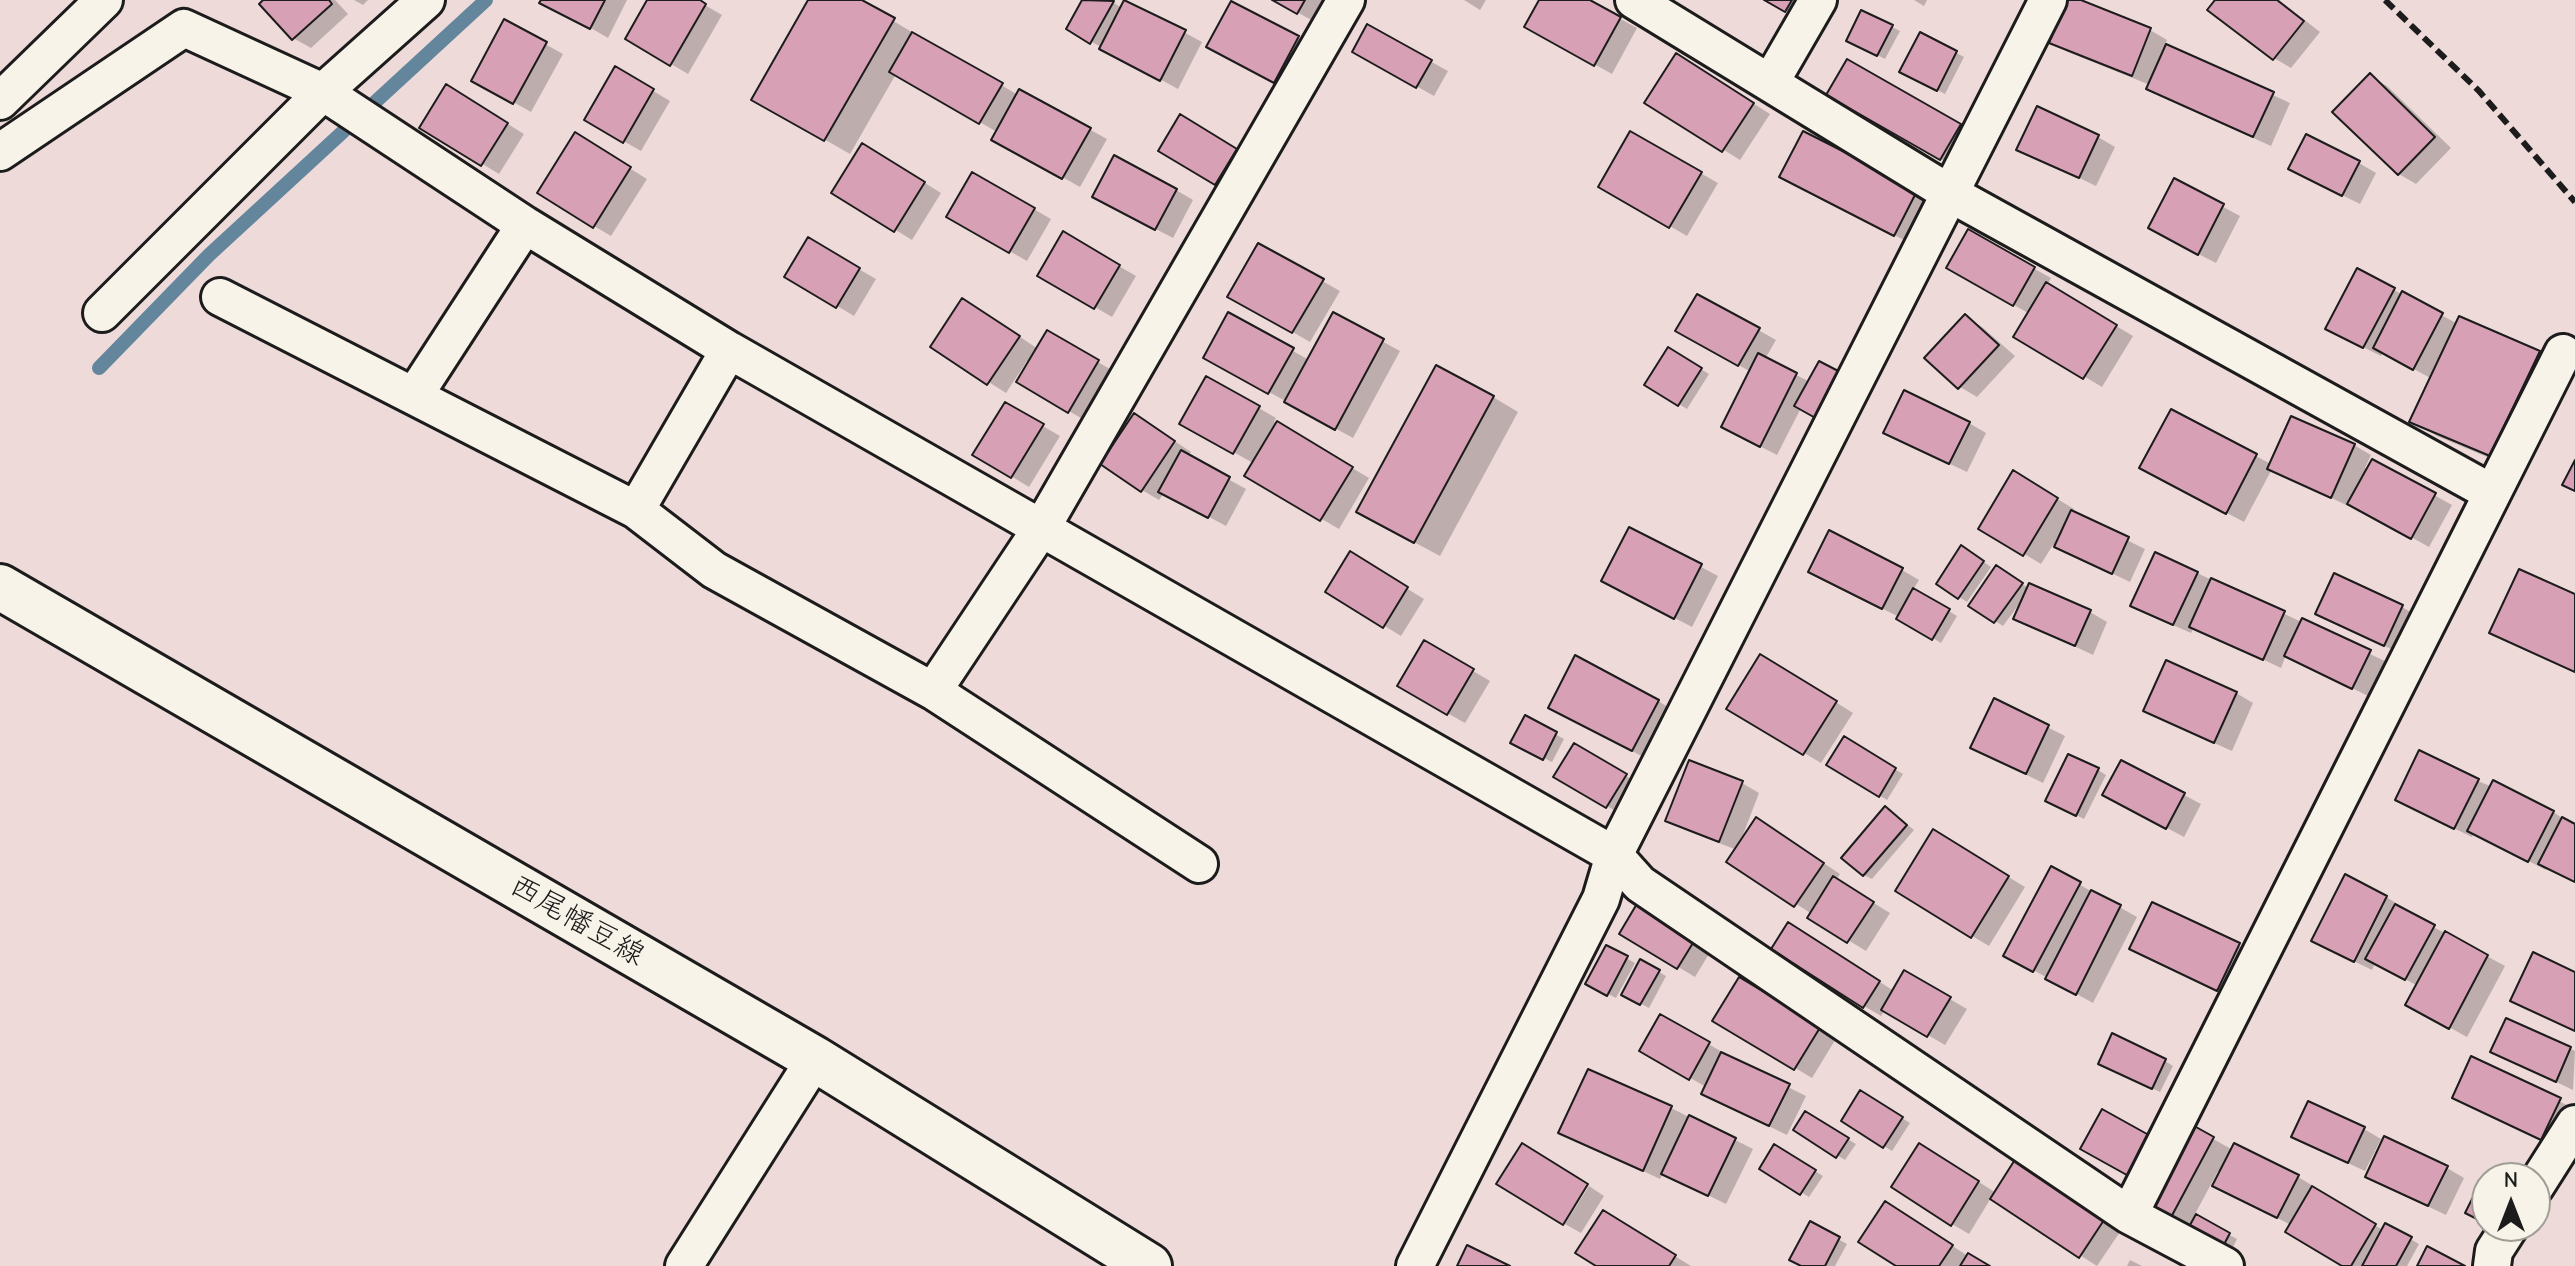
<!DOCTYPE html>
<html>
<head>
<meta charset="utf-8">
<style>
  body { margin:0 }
  #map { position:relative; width:2575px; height:1266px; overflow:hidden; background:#eddad9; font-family:"Comic Neue",sans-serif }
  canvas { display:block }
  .north { position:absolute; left:2471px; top:1162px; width:80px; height:80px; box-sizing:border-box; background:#f7f3e8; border:2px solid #9f9d96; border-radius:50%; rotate:0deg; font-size:22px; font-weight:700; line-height:32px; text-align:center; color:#1c1c1c }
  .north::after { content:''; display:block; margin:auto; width:28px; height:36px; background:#1c1c1c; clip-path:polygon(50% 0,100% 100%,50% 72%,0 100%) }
</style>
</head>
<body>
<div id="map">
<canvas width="2575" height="1266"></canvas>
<div class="north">N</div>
</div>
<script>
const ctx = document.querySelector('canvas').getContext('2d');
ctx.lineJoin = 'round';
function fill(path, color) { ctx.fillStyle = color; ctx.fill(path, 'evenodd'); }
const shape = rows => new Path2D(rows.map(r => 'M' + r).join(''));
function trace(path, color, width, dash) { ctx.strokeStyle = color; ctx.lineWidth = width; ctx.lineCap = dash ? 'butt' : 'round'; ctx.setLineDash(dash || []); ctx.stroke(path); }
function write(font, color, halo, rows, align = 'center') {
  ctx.font = font + ' "Comic Neue","Klee One",sans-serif'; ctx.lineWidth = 7; ctx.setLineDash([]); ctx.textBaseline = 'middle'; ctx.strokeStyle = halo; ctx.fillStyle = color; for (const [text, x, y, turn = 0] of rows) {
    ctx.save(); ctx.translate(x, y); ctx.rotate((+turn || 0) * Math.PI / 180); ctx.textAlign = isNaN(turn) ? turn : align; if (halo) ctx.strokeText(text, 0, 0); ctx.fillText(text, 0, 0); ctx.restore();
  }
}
fill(shape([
  [266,0,335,0,348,14,311,48,293,38],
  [354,0,368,0,363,5],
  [543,0,627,0,608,38],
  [650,0,696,0,722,15,688,74,627,38],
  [811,0,858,0,1018,95,1020,91,1107,139,1080,187,994,139,997,132,896,74,850,154,754,99],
  [1085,0,1109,0,1122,8,1126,1,1202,42,1178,89,1068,29],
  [1275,0,1328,0,1315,22],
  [1464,0,1486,0,1480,10],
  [1541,0,1586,0,1637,28,1612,74,1543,36],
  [1768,0,1815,0,1803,21],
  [1914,0,1927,0,1924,6],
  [2068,0,2076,0,2150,30,2167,40,2165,45,2290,103,2271,146,2165,98,2148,89,2150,85,2068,52,2051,42],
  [2213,0,2279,0,2320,32,2291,68,2274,58],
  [505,22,563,54,531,112,474,80],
  [1368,27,1448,71,1434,96,1354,51],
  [1892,27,1900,31,1885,59,1856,44],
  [1921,34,1964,57,1945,94,1901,71],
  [1298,38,1315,48,1292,91,1226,56],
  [1848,62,1977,136,1958,169,1829,95],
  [1694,66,1770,114,1740,160,1647,102],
  [616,69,670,101,641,151,586,120],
  [2370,76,2387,86,2451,148,2416,184,2399,174],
  [464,97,524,134,499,174,422,127],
  [1180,117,1253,160,1233,193,1160,150],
  [1631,134,1718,183,1687,236,1601,186],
  [1804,134,1934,201,1912,244,1798,186],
  [2098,137,2115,147,2096,186,2019,149],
  [592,145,647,179,611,236,594,226],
  [880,155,941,193,912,240,834,192],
  [2359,163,2376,173,2360,204,2308,178],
  [973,174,1051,219,1027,261,949,217],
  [2175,181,2240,216,2216,263,2167,238],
  [1176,190,1193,200,1173,238,1112,206],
  [1968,232,2051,278,2047,285,2133,336,2102,387,2016,336,2030,314,1948,268],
  [1064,234,1136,276,1112,317,1040,275],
  [808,240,876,279,854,316,787,276],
  [1259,245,1340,291,1310,342,1230,296],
  [2358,271,2458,324,2460,319,2539,352,2565,367,2516,469,2437,436,2412,421,2432,379,2383,352,2381,356,2345,338],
  [1698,296,1776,340,1765,359,1810,382,1801,408,1777,455,1740,436,1751,372,1678,331],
  [980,310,1038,349,1048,333,1115,372,1086,421,1019,382,1030,363,1027,361,1006,393,932,346],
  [1229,315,1309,360,1334,315,1400,351,1353,438,1205,357],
  [1965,317,1982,327,2015,356,1977,397,1960,387,1927,358],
  [1669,350,1709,374,1687,409,1647,385],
  [1207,378,1276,418,1274,422,1369,478,1339,529,1246,475,1253,463,1182,423],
  [1493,397,1518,412,1440,556,1384,526],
  [1005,404,1060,436,1029,487,975,454],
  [2172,412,2271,464,2354,445,2371,455,2365,468,2368,470,2373,461,2452,505,2429,547,2350,503,2348,506,2272,469,2244,522,2159,477],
  [1969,423,1986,433,1967,472,1903,442],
  [1152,426,1191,452,1188,457,1246,489,1226,526,1164,493,1159,500,1142,490],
  [2014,473,2074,509,2072,513,2145,549,2130,582,2053,545,2041,564,1981,528],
  [1630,529,1718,576,1692,627,1621,590],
  [1969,552,1991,567,1967,602,1939,584],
  [1367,564,1424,599,1401,636,1328,591],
  [1902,570,1919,580,1913,590,1957,616,1941,643,1899,617,1828,581],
  [2005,572,2028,588,2090,612,2107,622,2093,655,2015,618,2022,604,2020,603,2003,626,1971,605],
  [2197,573,2387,662,2370,697,2286,655,2281,668,2194,627,2191,633,2150,615],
  [2402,607,2419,617,2402,654,2335,623],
  [1424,642,1490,681,1465,723,1399,686],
  [1778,666,1853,713,1821,763,1729,708],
  [2236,693,2253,703,2232,751,2163,720],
  [1658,701,1675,711,1649,760,1568,717],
  [1995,701,2065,736,2043,783,1990,757],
  [1526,718,1564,739,1552,762,1513,742],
  [1844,739,1903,774,1887,800,1829,765],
  [1574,745,1643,786,1624,816,1556,776],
  [2122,762,2201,804,2184,837,2122,804],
  [2098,770,2106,775,2084,819,2056,805],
  [2478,781,2553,812,2575,826,2575,881,2547,867,2546,870,2474,833,2472,837,2414,809],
  [1742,783,1759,793,1741,840,1774,830,1840,874,1836,880,1890,913,1866,951,1810,917,1812,914,1729,861,1737,850,1685,830,1668,820],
  [1893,813,1914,830,1872,879,1864,875],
  [1934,832,2025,887,1989,946,1972,936],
  [2052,869,2137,917,2093,1003,2006,955],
  [2345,877,2386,897,2403,907,2402,910,2505,966,2467,1037,2425,1014,2418,986,2375,963,2372,970,2331,950],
  [2153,904,2256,955,2235,999,2149,958],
  [1639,905,1712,949,1695,977,1622,933],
  [1805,935,1894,991,1905,973,1967,1009,1945,1045,1885,1010,1881,1016,1864,1006],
  [1607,947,1635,963,1616,998,1587,983],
  [1641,962,1666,976,1649,1008,1623,994],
  [1740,980,1837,1037,1812,1078,1715,1020],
  [1660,1017,1726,1054,1725,1056,1806,1096,1787,1135,1721,1103,1706,1087,1642,1050],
  [2507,1020,2575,1051,2573,1090,2493,1052],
  [2472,1059,2575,1109,2559,1148,2472,1107],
  [2165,1061,2173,1066,2160,1092,2108,1068],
  [1861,1093,1910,1123,1892,1151,1844,1121],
  [1671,1108,1753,1149,1726,1204,1663,1173,1660,1179,1561,1132],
  [1805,1114,1856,1144,1845,1160,1795,1130],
  [2188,1125,2233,1150,2298,1177,2315,1187,2313,1190,2383,1230,2386,1225,2419,1244,2407,1266,2346,1266,2291,1225,2232,1195,2221,1173,2218,1171,2194,1216,2237,1239,2228,1257,2144,1206],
  [2364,1129,2381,1139,2365,1171,2311,1146],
  [1775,1147,1823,1176,1809,1197,1762,1168],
  [1937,1155,1996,1193,2017,1161,2122,1229,2097,1266,1991,1198,1969,1234,1952,1224],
  [2447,1168,2464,1178,2446,1215,2385,1186],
  [1589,1186,1604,1196,1581,1233,1565,1224],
  [1903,1214,1968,1256,1986,1266,1900,1266],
  [1621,1223,1691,1266,1600,1266],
  [1810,1224,1847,1244,1835,1266,1804,1266],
  [2130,1260,2142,1266,2127,1266]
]), '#0003');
trace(shape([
  [99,368,209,255,486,0]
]), '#63869d', 14);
const building = shape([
  [263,0,329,0,332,4,292,40,259,4,263,0],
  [541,0,605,0,590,29,539,3,541,0],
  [647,0,700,0,706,4,670,66,625,39,647,0],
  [808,0,862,0,895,18,824,141,751,100,808,0],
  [1082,0,1114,1,1090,44,1066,29,1082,0],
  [1124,0,1186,30,1160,81,1099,49,1124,0],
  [1272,0,1305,0,1297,14,1272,0],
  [1539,0,1590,0,1621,17,1594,66,1524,27,1539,0],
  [1764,0,1792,0,1785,12,1764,0],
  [2066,0,2081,0,2151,28,2132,76,2049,43,2066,0],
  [2215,0,2277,0,2304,21,2273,60,2207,10,2215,0],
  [1231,1,1299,36,1274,83,1206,47,1231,1],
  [1861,10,1893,25,1877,56,1846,41,1861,10],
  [504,19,547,42,513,104,471,81,504,19],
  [1367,24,1432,60,1416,88,1352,52,1367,24],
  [912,32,1003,83,979,124,889,72,912,32],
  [1920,32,1957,51,1937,91,1899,72,1920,32],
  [2166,44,2274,92,2253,137,2146,89,2166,44],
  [1676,53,1754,103,1722,152,1644,103,1676,53],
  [1847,59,1961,124,1940,160,1826,95,1847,59],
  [615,66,654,89,623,143,584,120,615,66],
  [2370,73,2435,137,2398,175,2332,112,2370,73],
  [446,84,508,123,481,166,419,128,446,84],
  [1019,89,1091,128,1062,179,991,140,1019,89],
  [2037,106,2099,135,2079,178,2016,150,2037,106],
  [1180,114,1237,149,1215,185,1158,151,1180,114],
  [1630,131,1702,172,1669,228,1598,187,1630,131],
  [1803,131,1918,189,1894,236,1779,177,1803,131],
  [575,132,631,167,593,228,537,193,575,132],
  [2306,134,2360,161,2342,196,2288,169,2306,134],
  [862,143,925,182,894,232,831,193,862,143],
  [1114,155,1177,189,1155,230,1092,197,1114,155],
  [972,172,1035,208,1009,253,946,217,972,172],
  [2174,178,2224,204,2198,255,2148,228,2174,178],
  [1968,229,2035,267,2013,306,1946,268,1968,229],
  [1063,231,1120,265,1094,309,1037,276,1063,231],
  [808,237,860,268,836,308,784,277,808,237],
  [1258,243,1324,279,1292,333,1227,297,1258,243],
  [2357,268,2395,288,2363,348,2325,329,2357,268],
  [2046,282,2117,325,2083,379,2013,337,2046,282],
  [2402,291,2443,313,2413,370,2373,348,2402,291],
  [1697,294,1760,328,1738,366,1675,331,1697,294],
  [962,298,1020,336,987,385,930,347,962,298],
  [1228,312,1294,348,1268,394,1203,358,1228,312],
  [1333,312,1384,339,1335,430,1284,402,1333,312],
  [1965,314,1999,345,1958,389,1924,358,1965,314],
  [2459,316,2540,351,2490,456,2409,422,2459,316],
  [1047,330,1099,360,1068,413,1016,382,1047,330],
  [1668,347,1702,368,1678,406,1644,385,1668,347],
  [1758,353,1797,373,1760,447,1721,427,1758,353],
  [1819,361,1844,374,1819,420,1794,406,1819,361],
  [1436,365,1494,396,1414,543,1356,512,1436,365],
  [1206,376,1260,406,1233,454,1179,424,1206,376],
  [1904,390,1970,422,1949,464,1883,433,1904,390],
  [1005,402,1044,424,1011,478,972,455,1005,402],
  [2171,409,2257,454,2226,514,2139,468,2171,409],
  [1134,413,1175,441,1141,492,1100,464,1134,413],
  [2291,416,2355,444,2331,498,2267,469,2291,416],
  [1277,421,1353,467,1320,521,1244,476,1277,421],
  [1181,450,1230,477,1208,518,1158,492,1181,450],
  [2372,459,2436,493,2411,539,2347,504,2372,459],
  [2575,460,2575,491,2562,485,2575,460],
  [2013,470,2058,498,2023,556,1978,529,2013,470],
  [2071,510,2129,537,2112,574,2054,547,2071,510],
  [1629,527,1702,564,1674,619,1601,581,1629,527],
  [1829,530,1903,568,1882,609,1808,572,1829,530],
  [1961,545,1984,561,1958,599,1936,584,1961,545],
  [1350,551,1408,587,1383,628,1325,592,1350,551],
  [2155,552,2198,572,2173,625,2130,606,2155,552],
  [1996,565,2023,583,1994,623,1968,606,1996,565],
  [2519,569,2575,594,2575,672,2489,633,2519,569],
  [2334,573,2403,605,2384,646,2315,614,2334,573],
  [2211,578,2285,611,2263,660,2189,627,2211,578],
  [2029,583,2091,610,2075,646,2013,619,2029,583],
  [1913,588,1950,609,1932,640,1896,619,1913,588],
  [2302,618,2371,650,2352,689,2284,656,2302,618],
  [1424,640,1474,669,1447,715,1397,686,1424,640],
  [1760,654,1837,701,1803,755,1726,709,1760,654],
  [1575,655,1659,700,1632,751,1548,708,1575,655],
  [2166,660,2237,692,2214,743,2143,711,2166,660],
  [1994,698,2049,725,2026,774,1970,748,1994,698],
  [1525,715,1557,732,1543,760,1510,743,1525,715],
  [1844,736,1896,768,1879,797,1826,765,1844,736],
  [1574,743,1627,774,1606,808,1553,777,1574,743],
  [2419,750,2479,779,2454,829,2395,800,2419,750],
  [2068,754,2099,768,2076,816,2045,801,2068,754],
  [1689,760,1743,781,1719,842,1665,821,1689,760],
  [2121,760,2185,793,2166,829,2102,795,2121,760],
  [2493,780,2554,811,2528,862,2467,831,2493,780],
  [1885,806,1907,825,1863,876,1841,858,1885,806],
  [1756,817,1824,863,1794,907,1726,862,1756,817],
  [2562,817,2575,824,2575,882,2538,864,2562,817],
  [1933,829,2009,876,1971,938,1895,891,1933,829],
  [2051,866,2081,882,2033,972,2003,956,2051,866],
  [2345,874,2387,896,2354,962,2311,941,2345,874],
  [1833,876,1874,902,1847,943,1807,918,1833,876],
  [2091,890,2121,905,2076,995,2045,979,2091,890],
  [1638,902,1696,938,1677,969,1619,934,1638,902],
  [2152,902,2240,943,2217,991,2129,949,2152,902],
  [2395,904,2435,925,2405,980,2365,959,2395,904],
  [1788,922,1880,981,1863,1008,1771,949,1788,922],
  [2445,931,2488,955,2449,1029,2405,1005,2445,931],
  [1606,945,1628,956,1607,996,1585,984,1606,945],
  [2533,952,2575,972,2575,1031,2510,1001,2533,952],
  [1640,959,1660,970,1640,1005,1621,995,1640,959],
  [1904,970,1951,997,1927,1037,1881,1010,1904,970],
  [1739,977,1821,1026,1794,1070,1712,1021,1739,977],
  [1660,1014,1710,1042,1689,1080,1639,1051,1660,1014],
  [2506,1018,2571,1047,2556,1082,2490,1052,2506,1018],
  [2112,1033,2166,1059,2152,1089,2098,1064,2112,1033],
  [1721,1052,1790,1084,1769,1126,1701,1094,1721,1052],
  [2471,1056,2561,1098,2541,1140,2452,1098,2471,1056],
  [1588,1069,1672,1106,1643,1171,1558,1133,1588,1069],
  [1860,1090,1903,1117,1883,1148,1841,1121,1860,1090],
  [2308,1101,2365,1127,2348,1163,2291,1137,2308,1101],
  [2102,1109,2156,1139,2134,1179,2080,1149,2102,1109],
  [1805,1111,1849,1138,1836,1158,1793,1130,1805,1111],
  [1689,1115,1736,1138,1708,1196,1661,1174,1689,1115],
  [2187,1122,2214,1137,2169,1221,2141,1206,2187,1122],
  [2384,1136,2448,1166,2428,1206,2365,1177,2384,1136],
  [1522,1143,1588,1184,1563,1225,1496,1184,1522,1143],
  [1919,1143,1979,1181,1951,1226,1891,1187,1919,1143],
  [2234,1143,2299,1175,2277,1218,2212,1186,2234,1143],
  [1774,1144,1816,1170,1800,1195,1759,1169,1774,1144],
  [2016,1158,2106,1217,2079,1258,1990,1199,2016,1158],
  [2312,1186,2376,1224,2351,1266,2342,1266,2285,1232,2312,1186],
  [2478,1187,2487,1192,2487,1224,2465,1213,2478,1187],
  [1885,1201,1953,1245,1939,1266,1896,1266,1858,1242,1885,1201],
  [1603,1210,1676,1255,1669,1266,1596,1266,1575,1253,1603,1210],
  [2196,1214,2230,1233,2219,1254,2184,1236,2196,1214],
  [1810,1221,1840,1237,1825,1266,1801,1266,1789,1260,1810,1221],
  [2385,1223,2412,1237,2396,1266,2362,1266,2385,1223],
  [1467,1245,1510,1266,1457,1266,1467,1245],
  [2427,1246,2465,1266,2417,1266,2427,1246],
  [1968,1253,1990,1266,1960,1266,1968,1253]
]);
fill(building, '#d7a0b5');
trace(building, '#1c1c1c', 2);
const street = shape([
  [1634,0,1951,194,2492,493],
  [1770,83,1818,0],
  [0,101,104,0],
  [0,152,184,28,323,92,525,225,729,350,1614,855,1640,884,2129,1215,2225,1266],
  [220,297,636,510,714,570,933,691,1199,864],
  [102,313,323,92,426,0],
  [414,396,525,225],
  [636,510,729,350],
  [933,691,1042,527,1346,0],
  [2535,1187,2575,1124],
  [2129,1215,2563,353],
  [684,1266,815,1059],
  [1415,1266,1601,899,1614,855,2048,0],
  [2492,1266,2494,1251,2510,1226]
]);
const secondary = shape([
  [0,587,815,1059,1149,1266]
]);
trace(street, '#1c1c1c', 42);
trace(secondary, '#1c1c1c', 50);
trace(street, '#f7f3e8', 36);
trace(secondary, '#f7f3e8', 44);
trace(shape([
  [2385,0,2479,91,2575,202]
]), '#1c1c1c', 6, [12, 6]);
write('30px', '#1c1c1c', '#f7f3e8', [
  ["西尾幡豆線",577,921,30]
]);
</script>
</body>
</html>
